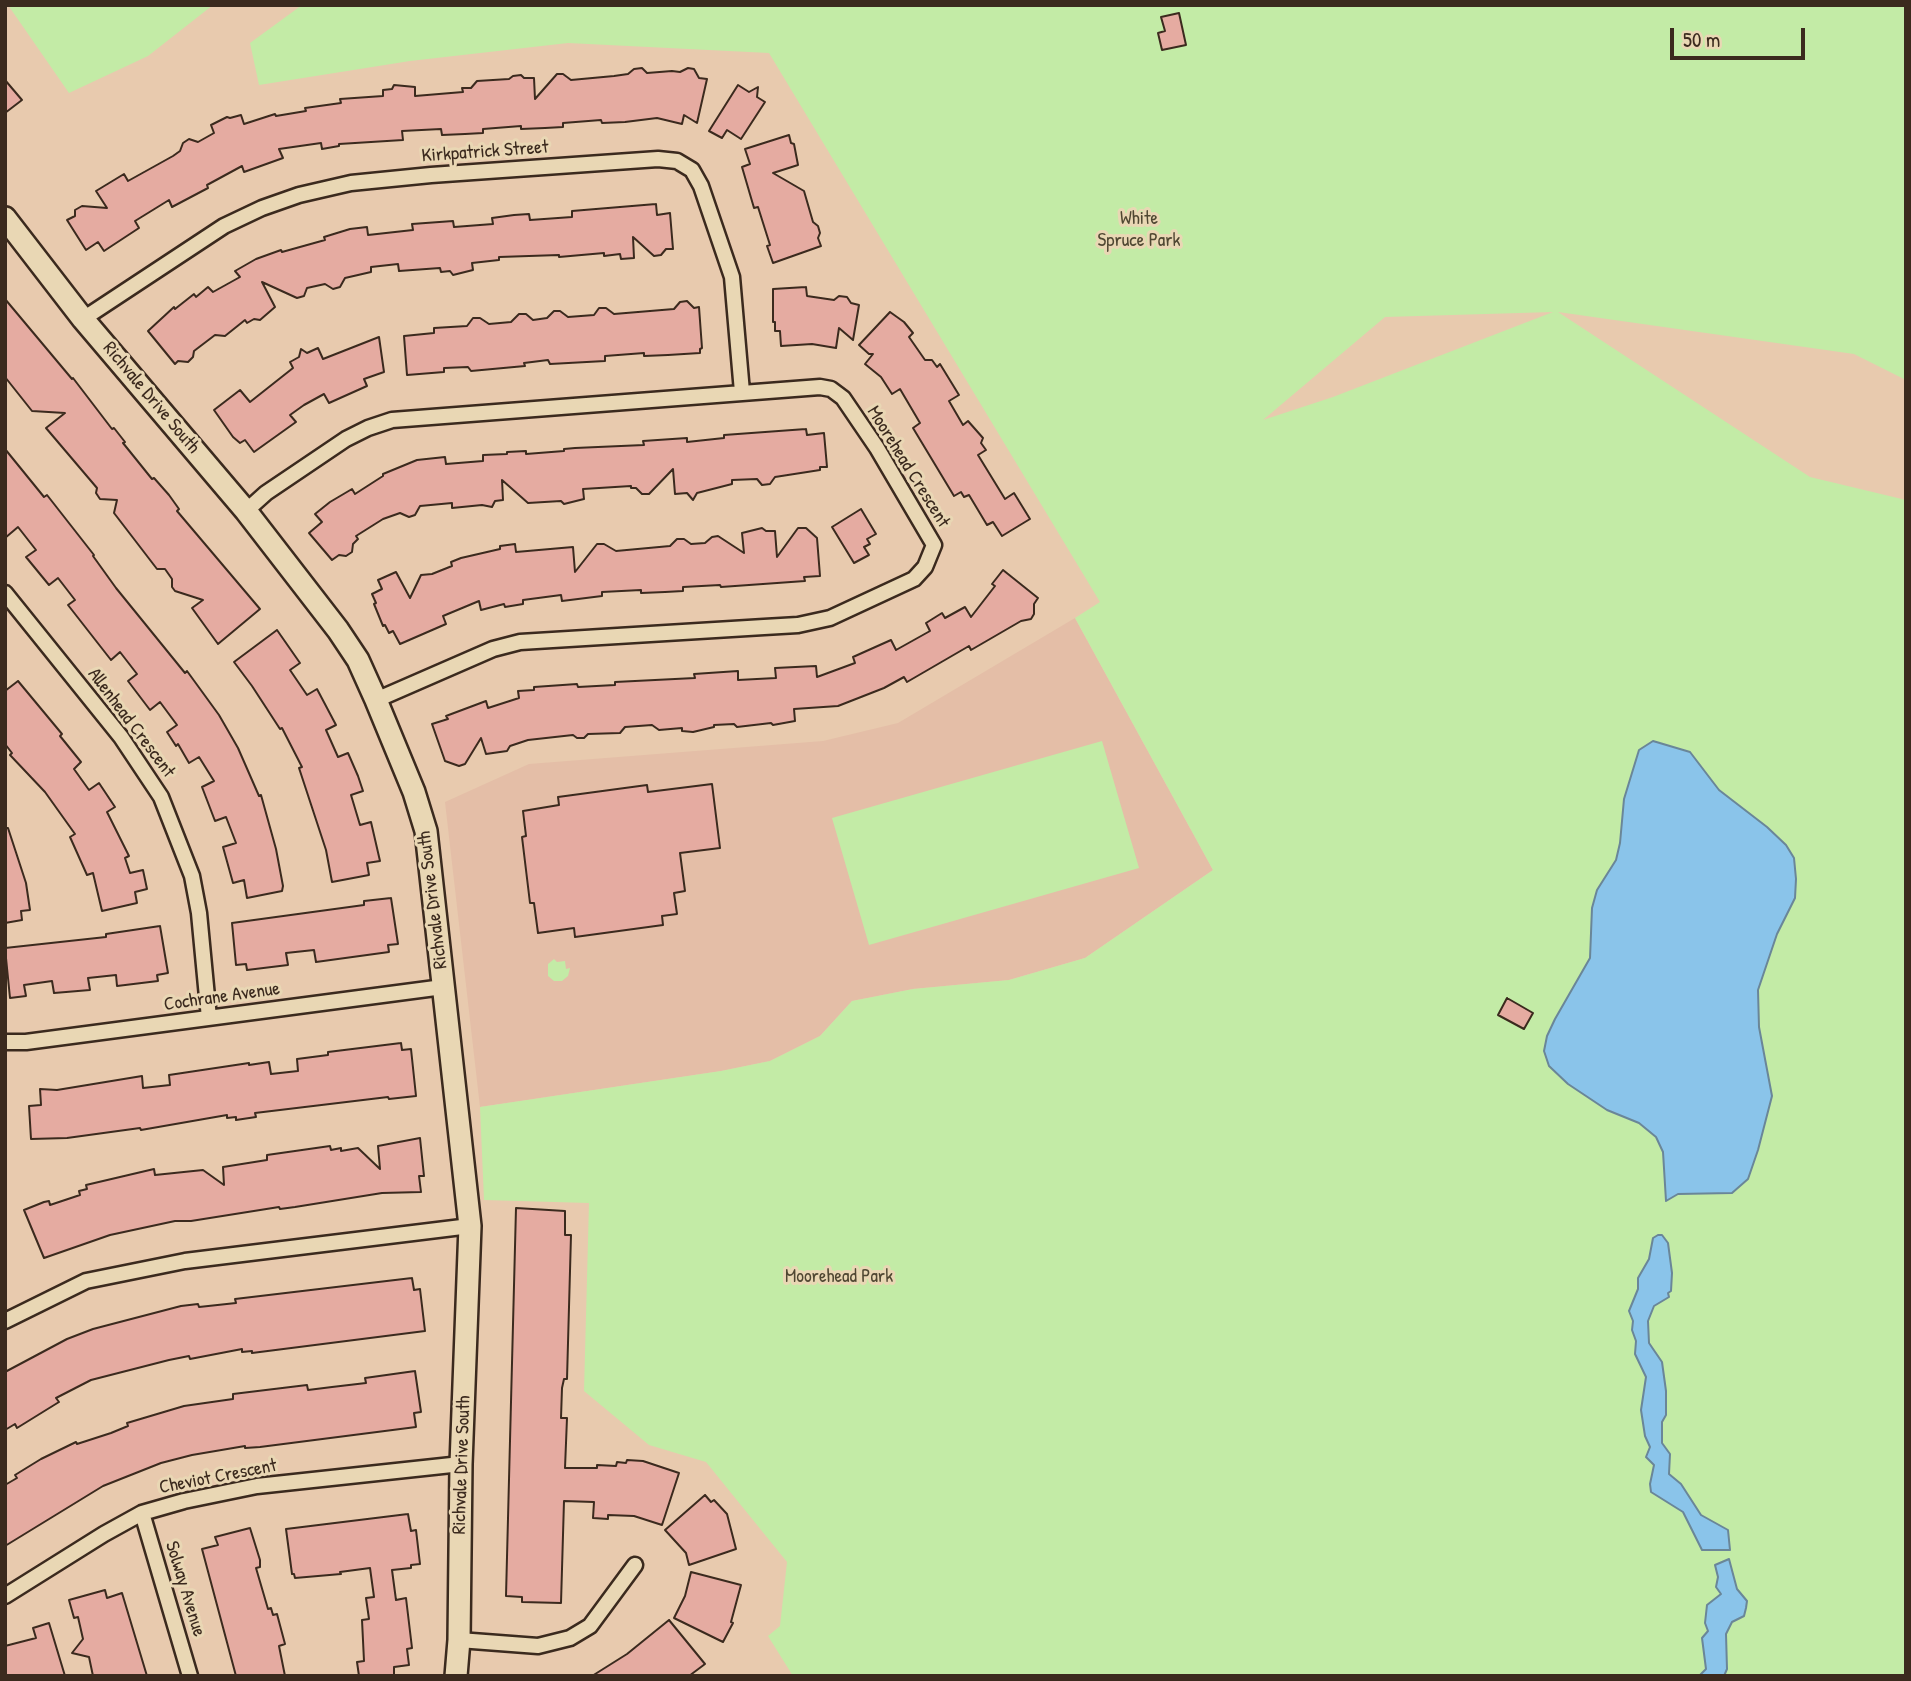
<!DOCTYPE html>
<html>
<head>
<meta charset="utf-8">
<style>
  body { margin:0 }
  #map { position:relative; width:1911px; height:1681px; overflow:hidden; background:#e8caae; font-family:"Patrick Hand",sans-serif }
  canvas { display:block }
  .frame { position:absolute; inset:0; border:7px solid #3b2a1e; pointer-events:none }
  .scale { position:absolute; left:1670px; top:28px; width:135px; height:32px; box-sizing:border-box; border:4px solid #3b2a1e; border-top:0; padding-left:9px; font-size:21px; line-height:24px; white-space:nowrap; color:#3b2a1e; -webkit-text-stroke:5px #e9d7b4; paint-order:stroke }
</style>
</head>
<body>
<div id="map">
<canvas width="1911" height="1681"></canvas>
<div class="frame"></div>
<div class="scale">50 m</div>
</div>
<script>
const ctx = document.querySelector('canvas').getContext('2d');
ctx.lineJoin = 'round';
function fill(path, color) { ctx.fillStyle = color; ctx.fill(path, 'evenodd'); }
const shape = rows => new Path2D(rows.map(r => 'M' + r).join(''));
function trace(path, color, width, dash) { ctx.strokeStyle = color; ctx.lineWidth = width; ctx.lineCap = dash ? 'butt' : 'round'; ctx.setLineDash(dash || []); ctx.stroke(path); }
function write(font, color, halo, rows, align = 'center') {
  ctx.font = font + ' "Patrick Hand",sans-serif'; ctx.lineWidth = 6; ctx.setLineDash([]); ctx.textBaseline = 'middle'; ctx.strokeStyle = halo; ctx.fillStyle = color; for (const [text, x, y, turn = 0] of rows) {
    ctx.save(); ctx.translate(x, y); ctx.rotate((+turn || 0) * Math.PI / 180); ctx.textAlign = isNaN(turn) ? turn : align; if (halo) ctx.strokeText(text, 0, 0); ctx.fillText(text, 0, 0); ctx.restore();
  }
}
fill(shape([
  [1075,618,1213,870,1085,958,1009,980,913,989,852,1001,820,1036,770,1061,721,1071,480,1107,445,802,529,764,823,741,898,723]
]), '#e4bea7');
fill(shape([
  [8,5,213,5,148,56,69,93],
  [302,5,1906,5,1906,380,1854,354,1558,312,1810,477,1906,500,1906,1676,793,1676,768,1636,780,1626,787,1562,706,1462,649,1445,584,1391,589,1203,484,1200,480,1107,721,1071,770,1061,820,1036,852,1001,913,989,1009,980,1085,958,1213,870,1075,618,1100,602,769,53,568,43,410,61,259,85,250,43],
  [1553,312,1333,397,1263,420,1385,317],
  [1102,741,1139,868,869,945,832,818],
  [554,959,557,962,565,961,566,969,570,968,568,976,562,981,554,981,548,976,548,964]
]), '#c3eba6');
const water = shape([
  [1653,741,1690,752,1719,790,1767,827,1786,845,1794,858,1796,879,1795,898,1777,934,1758,990,1759,1027,1772,1096,1758,1150,1748,1179,1732,1193,1678,1194,1666,1201,1663,1152,1656,1137,1639,1123,1607,1110,1568,1084,1549,1066,1544,1051,1547,1036,1555,1019,1590,958,1592,908,1597,890,1616,860,1620,843,1624,799,1639,750,1653,741],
  [1658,1235,1662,1235,1668,1243,1672,1273,1671,1291,1668,1293,1669,1297,1654,1306,1648,1321,1649,1343,1662,1362,1666,1391,1666,1415,1662,1422,1662,1443,1670,1454,1669,1474,1681,1484,1701,1515,1728,1530,1730,1550,1702,1550,1683,1512,1651,1492,1650,1484,1654,1465,1646,1457,1650,1447,1645,1436,1641,1410,1646,1377,1635,1354,1636,1341,1632,1330,1633,1321,1629,1311,1638,1289,1638,1278,1649,1259,1653,1238,1658,1235],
  [1729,1559,1737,1589,1747,1601,1746,1608,1744,1616,1732,1622,1726,1634,1727,1669,1724,1676,1699,1676,1706,1669,1702,1638,1708,1631,1705,1623,1707,1605,1721,1594,1716,1587,1718,1577,1715,1565,1729,1559]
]);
fill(water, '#8ac4ea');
trace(water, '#6a8698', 2);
const building = shape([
  [1179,13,1186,45,1162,50,1158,33,1165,31,1161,17,1179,13],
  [642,68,647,73,672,71,680,72,688,68,694,69,699,78,707,79,697,123,684,115,682,124,657,118,625,122,602,123,601,120,563,123,563,127,545,128,521,129,521,126,483,129,483,133,465,134,442,135,441,129,402,131,403,140,339,144,339,146,322,149,321,143,279,149,283,158,244,172,242,166,207,185,208,188,172,207,169,200,135,221,139,228,104,251,98,242,86,250,67,220,75,216,75,210,82,206,107,208,96,191,124,174,128,181,173,156,180,151,183,143,189,139,198,142,214,133,211,125,227,117,230,118,241,115,244,124,275,114,276,116,306,111,305,108,341,103,340,99,383,96,383,90,392,89,394,85,415,87,415,96,463,92,462,88,471,88,477,81,509,79,513,76,521,75,524,78,534,78,535,99,557,74,563,74,571,80,614,76,628,74,634,69,642,68],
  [5,80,22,100,5,113,5,80],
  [738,85,749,92,758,87,757,97,765,102,741,139,727,130,722,138,709,131,738,85],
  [789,135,791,143,794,144,798,165,773,173,804,191,813,222,818,226,820,233,818,238,821,246,773,263,767,246,770,245,758,207,754,208,742,167,750,164,745,149,789,135],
  [656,204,657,215,670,213,673,249,666,249,661,255,654,256,633,237,634,258,621,259,620,254,604,256,604,253,559,257,559,255,499,257,499,260,472,263,473,270,453,275,450,271,441,272,440,268,399,271,398,264,371,267,371,272,345,278,340,287,333,289,325,284,307,288,304,296,297,298,262,282,275,307,260,320,254,319,247,323,245,320,225,336,215,335,194,351,193,357,188,362,178,361,175,364,148,331,174,307,175,309,194,294,196,297,208,287,213,292,240,277,235,271,256,259,281,250,282,252,325,240,324,237,350,229,367,227,368,235,413,230,412,224,453,221,454,227,493,224,492,218,514,215,529,214,530,220,572,217,572,211,656,204],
  [806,287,807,296,834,300,839,296,847,297,851,303,859,305,853,340,839,328,836,348,812,344,781,346,780,331,775,331,775,322,773,322,773,289,806,287],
  [5,299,72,379,73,378,112,429,114,428,125,442,123,443,152,479,154,478,169,495,179,509,177,511,260,609,218,644,192,608,203,600,175,591,172,587,172,579,165,569,157,569,114,513,117,500,100,499,96,493,97,488,46,428,65,413,32,411,5,377,5,299],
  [687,301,694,308,699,307,702,348,700,349,700,353,668,355,644,356,644,353,605,356,605,361,550,364,548,360,524,363,525,366,471,371,468,367,444,368,444,372,407,375,404,336,434,333,434,328,467,326,473,318,480,318,489,324,511,322,519,314,526,314,533,320,547,318,554,311,560,311,568,317,594,315,599,308,606,308,614,314,674,309,680,302,687,301],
  [890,312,904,322,913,333,909,337,925,360,932,360,937,367,940,364,959,395,949,401,963,425,968,421,983,438,981,443,986,450,978,455,1005,499,1014,493,1030,519,1002,536,993,522,987,525,969,495,964,497,961,492,954,496,913,428,920,423,900,389,892,394,881,377,865,364,873,354,869,354,859,345,890,312],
  [379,337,384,372,364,379,367,386,329,403,324,394,304,405,290,415,296,422,254,452,245,440,240,443,233,437,214,410,240,390,250,402,293,368,290,362,299,357,301,349,307,353,318,348,323,359,379,337],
  [806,429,807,435,824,433,827,467,820,467,820,470,775,477,770,484,762,485,757,479,732,480,732,484,697,493,693,500,687,493,675,494,673,469,649,494,642,494,636,488,631,488,631,486,583,489,584,499,564,504,561,501,528,503,502,480,503,500,495,501,492,507,482,505,452,508,452,503,420,506,415,515,409,517,400,513,383,519,356,536,358,539,353,544,352,552,346,556,339,555,332,560,309,533,322,522,315,514,330,502,352,489,355,494,383,476,383,474,417,460,445,457,446,464,483,461,483,455,507,454,507,452,526,451,526,454,564,451,564,449,575,448,644,445,643,441,687,438,687,442,724,438,724,435,806,429],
  [5,449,44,497,47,495,94,555,93,556,116,588,185,673,187,671,219,715,238,748,259,796,261,795,276,849,283,886,282,891,247,898,244,880,233,883,223,847,236,843,226,817,215,821,202,787,214,781,199,757,189,763,178,744,176,746,167,732,177,725,160,702,150,710,128,681,137,674,120,652,111,660,68,605,75,600,58,578,49,585,26,557,36,550,18,527,5,538,5,449],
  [861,509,876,534,867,539,870,544,864,547,869,555,854,563,832,527,861,509],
  [762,528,766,531,775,531,777,557,798,528,806,528,817,538,820,576,804,577,805,581,721,587,720,585,683,587,683,591,665,592,641,593,641,590,602,592,602,596,562,601,561,595,523,600,523,604,505,607,504,604,481,610,479,601,443,616,446,624,400,644,393,631,389,633,385,625,383,626,374,604,376,603,372,594,382,589,378,580,396,572,410,598,421,575,432,574,452,566,451,562,461,558,500,549,500,546,515,544,516,552,573,547,575,572,597,544,604,544,616,551,670,546,677,539,684,539,691,544,705,543,712,537,718,536,744,553,742,533,762,528],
  [1003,570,1038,598,1034,604,1034,614,1031,619,1021,621,971,650,969,646,907,682,904,677,884,688,838,706,794,709,795,721,773,725,771,723,737,727,734,724,714,725,714,727,693,732,682,731,682,728,659,730,652,725,625,727,620,733,588,734,584,738,577,738,573,735,528,740,510,746,507,751,486,754,481,738,465,764,459,766,445,761,432,724,448,719,446,716,486,701,488,708,519,698,518,691,534,690,534,687,577,684,578,687,615,685,615,682,695,678,694,674,738,671,738,680,776,678,775,668,816,666,817,677,855,663,853,657,891,640,896,650,930,631,926,623,942,613,945,618,965,607,971,617,995,586,992,584,1003,570],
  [277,630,300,663,290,670,307,695,317,689,336,725,326,730,338,757,348,753,358,776,363,791,351,795,360,825,371,822,380,861,367,863,369,875,332,882,326,850,299,768,302,767,282,728,280,729,252,686,234,662,277,630],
  [18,681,62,734,60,736,81,762,74,769,89,790,99,783,115,807,107,812,129,856,125,858,130,873,143,870,147,889,135,892,137,903,102,911,93,873,87,875,70,837,75,834,45,792,10,755,12,753,5,744,5,691,18,681],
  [712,784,720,848,680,853,685,891,674,893,677,914,662,916,663,925,575,937,574,928,538,933,534,903,530,903,522,837,526,836,523,811,559,805,558,797,647,785,648,792,712,784],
  [5,828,8,828,26,883,30,910,21,911,22,920,5,923,5,828],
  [391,898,398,944,388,945,389,952,316,962,314,950,286,953,288,965,247,970,246,964,236,965,232,923,364,905,364,901,391,898],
  [160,926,168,973,157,975,158,981,117,986,116,975,88,978,90,990,54,993,52,981,24,985,26,996,10,998,5,948,106,937,106,934,160,926],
  [1507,998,1533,1013,1524,1029,1498,1015,1507,998],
  [401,1043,402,1050,411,1049,416,1096,389,1099,388,1097,255,1113,256,1117,236,1120,236,1117,227,1118,227,1115,141,1130,140,1128,67,1138,31,1139,29,1106,41,1105,40,1089,57,1090,142,1076,143,1088,170,1085,169,1075,249,1063,249,1065,269,1062,271,1074,298,1071,297,1059,328,1055,328,1052,401,1043],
  [420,1138,424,1176,419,1176,421,1192,382,1193,295,1207,280,1209,279,1207,191,1221,175,1221,110,1235,44,1258,24,1210,44,1202,49,1201,50,1205,80,1195,79,1191,87,1189,86,1185,154,1169,155,1175,203,1170,224,1185,223,1167,267,1160,267,1155,330,1146,331,1150,341,1148,341,1151,358,1148,380,1169,378,1146,420,1138],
  [516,1208,565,1211,565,1235,571,1235,567,1379,564,1379,562,1388,561,1418,567,1418,565,1468,597,1468,597,1465,616,1466,617,1462,626,1463,627,1460,643,1461,679,1473,662,1525,634,1516,608,1515,608,1519,593,1518,594,1502,564,1501,561,1603,522,1602,522,1597,506,1596,516,1208],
  [412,1278,414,1290,420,1289,425,1331,252,1353,252,1351,242,1352,242,1349,190,1359,189,1356,169,1360,91,1380,56,1398,59,1402,17,1428,15,1424,5,1430,5,1372,67,1339,93,1329,181,1306,198,1304,199,1307,236,1303,235,1299,412,1278],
  [415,1371,421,1412,414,1413,416,1427,260,1447,245,1448,245,1446,192,1455,161,1463,103,1486,5,1546,5,1485,17,1478,15,1475,41,1459,76,1442,77,1444,111,1433,128,1426,127,1423,184,1406,233,1399,233,1394,307,1385,308,1390,332,1387,366,1383,365,1378,415,1371],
  [705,1495,711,1502,714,1500,727,1514,736,1549,689,1565,686,1553,665,1530,705,1495],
  [408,1514,411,1531,416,1530,420,1564,411,1565,411,1568,392,1570,396,1600,406,1598,412,1648,407,1649,409,1665,394,1667,394,1676,359,1676,357,1662,364,1661,362,1620,369,1619,366,1598,374,1597,370,1568,340,1572,341,1574,295,1578,294,1574,292,1574,286,1529,408,1514],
  [250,1528,260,1560,260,1567,256,1568,268,1609,271,1608,273,1615,277,1614,285,1644,279,1646,285,1676,236,1676,202,1549,218,1545,215,1537,250,1528],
  [691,1572,741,1585,731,1622,733,1623,723,1642,674,1618,685,1596,691,1572],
  [105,1590,107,1598,122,1593,147,1676,93,1676,89,1657,72,1653,83,1639,78,1617,74,1618,69,1600,105,1590],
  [669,1620,705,1664,689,1676,592,1676,627,1654,669,1620],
  [49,1623,65,1676,5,1676,5,1646,36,1638,33,1628,49,1623]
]);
fill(building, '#e5aba1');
trace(building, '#3b2a1e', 2);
const street = shape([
  [83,319,224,226,262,208,299,195,351,183,431,175,658,159,677,161,692,170,701,186,732,277,742,392],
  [246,511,266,493,346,439,368,428,392,420,820,387,831,389,843,398,877,448,934,545,925,567,914,579,830,618,798,625,764,627,520,642,493,649,376,700],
  [5,593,121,737,161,797,192,876,199,913,209,1018],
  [5,1042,26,1042,443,987],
  [5,1321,86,1281,185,1261,470,1226],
  [142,1513,190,1676],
  [5,1596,104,1534,142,1513,184,1501,257,1486,461,1464],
  [459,1640,538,1646,570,1638,590,1626,635,1565]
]);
const secondary = shape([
  [5,218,83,319,246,511,338,630,358,660,376,700,414,792,426,831,470,1226,461,1464,459,1640,456,1676]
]);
trace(street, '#3b2a1e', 19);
trace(secondary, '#3b2a1e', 26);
trace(street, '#e9d7b4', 14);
trace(secondary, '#e9d7b4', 21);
write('19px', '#3b2a1e', '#e9d7b4', [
  ["Kirkpatrick Street",485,152,-4],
  ["Richvale Drive South",151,398,50],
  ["Moorehead Crescent",908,467,58],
  ["Allenhead Crescent",131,723,53],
  ["Richvale Drive South",433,900,-97],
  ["Cochrane Avenue",222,997,-8],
  ["Richvale Drive South",462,1465,-88],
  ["Cheviot Crescent",218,1477,-11],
  ["Solway Avenue",185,1589,73]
]);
write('19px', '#4f4732', '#e9d7b4', [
  ["White",1139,219],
  ["Spruce Park",1139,241],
  ["Moorehead Park",839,1277]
]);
</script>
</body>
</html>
